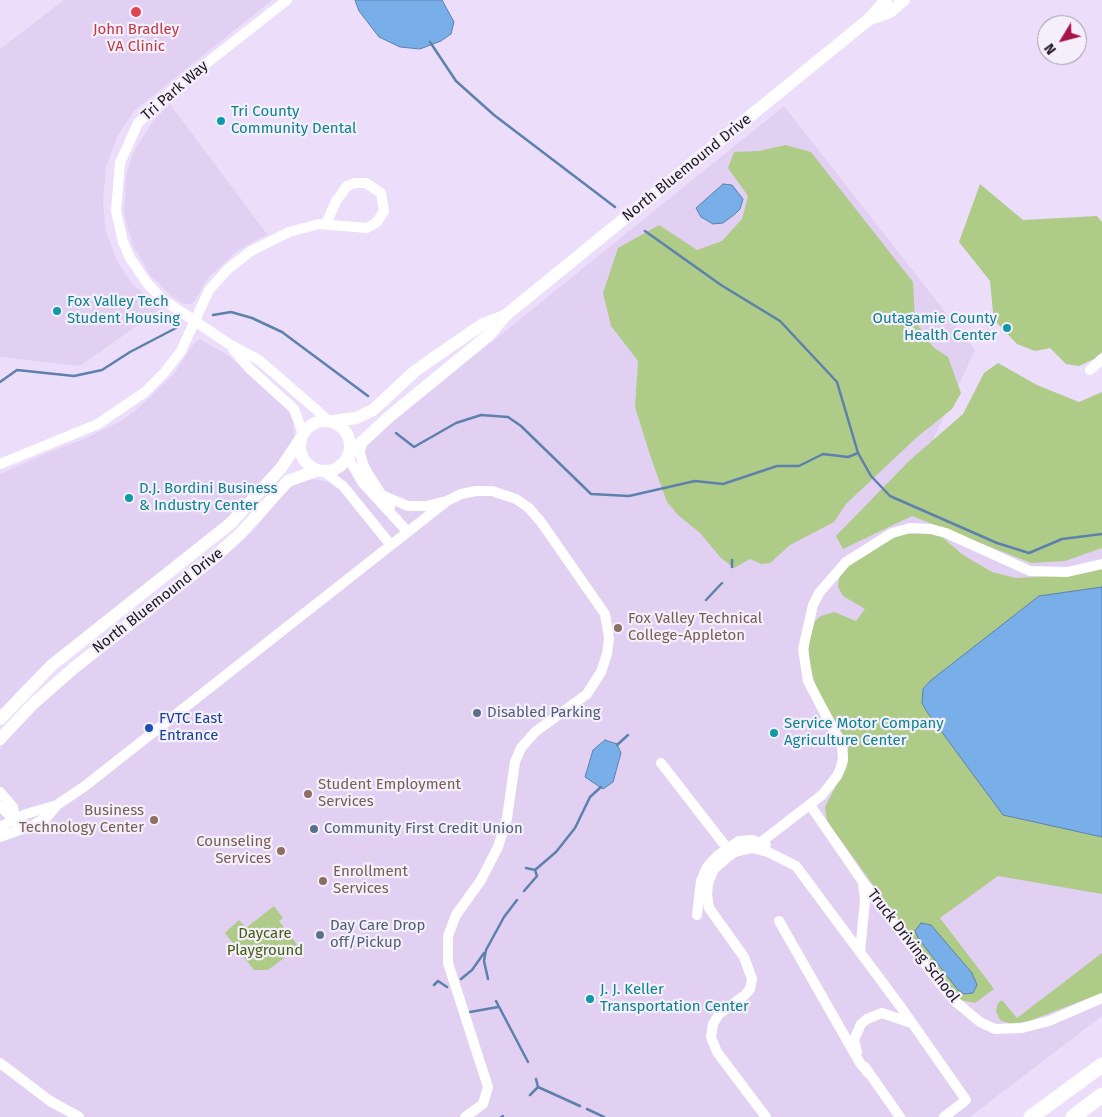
<!DOCTYPE html>
<html>
<head>
<meta charset="utf-8">
<style>
  body { margin:0 }
  #map { position:relative; width:1102px; height:1117px; overflow:hidden; background:#ecdefb; font-family:"Fira Sans",sans-serif }
  canvas { display:block }
  .north { position:absolute; left:1037px; top:15px; width:50px; height:50px; box-sizing:border-box; background:#f5effb; border:1px solid #9f99a4; border-radius:50%; rotate:233deg; font-size:14px; font-weight:700; line-height:20px; text-align:center; color:#1d1721 }
  .north::after { content:''; display:block; margin:auto; width:18px; height:22px; background:#a71249; clip-path:polygon(50% 0,100% 100%,50% 72%,0 100%) }
</style>
</head>
<body>
<div id="map">
<canvas width="1102" height="1117"></canvas>
<div class="north">N</div>
</div>
<script>
const ctx = document.querySelector('canvas').getContext('2d');
ctx.lineJoin = 'round';
function fill(path, color) { ctx.fillStyle = color; ctx.fill(path, 'evenodd'); }
const shape = rows => new Path2D(rows.map(r => 'M' + r).join(''));
function trace(path, color, width, dash) { ctx.strokeStyle = color; ctx.lineWidth = width; ctx.lineCap = dash ? 'butt' : 'round'; ctx.setLineDash(dash || []); ctx.stroke(path); }
function write(font, color, halo, rows, align = 'center') {
  ctx.font = font + ' "Fira Sans",sans-serif'; ctx.lineWidth = 4.5; ctx.setLineDash([]); ctx.textBaseline = 'middle'; ctx.strokeStyle = halo; ctx.fillStyle = color; for (const [text, x, y, turn = 0] of rows) {
    ctx.save(); ctx.translate(x, y); ctx.rotate((+turn || 0) * Math.PI / 180); ctx.textAlign = isNaN(turn) ? turn : align; if (halo) ctx.strokeText(text, 0, 0); ctx.fillText(text, 0, 0); ctx.restore();
  }
}
fill(shape([
  [64,0,272,0,134,111,118,135,106,167,103,202,106,232,117,261,133,285,162,308,80,366,0,357,0,49],
  [170,104,267,234,237,251,222,265,208,278,194,302,190,304,184,304,174,298,150,275,133,246,124,214,126,176,133,153,153,121],
  [784,106,975,350,904,502,1102,534,1102,1016,970,1117,0,1117,0,749,16,728,52,693,218,563,254,530,289,487,303,481,314,479,329,482,366,450,369,441],
  [200,339,229,356,288,410,293,420,294,437,280,461,242,504,217,527,50,659,19,689,0,711,0,474,49,452,84,439,121,421,136,410,173,375,195,342]
]), '#e2d0f3');
fill(shape([
  [786,145,811,152,913,282,915,321,933,347,948,357,961,393,952,409,916,438,846,504,834,522,790,545,770,563,761,564,750,559,734,568,721,558,700,533,678,515,667,502,651,458,635,407,638,361,611,326,603,293,618,248,659,225,697,250,722,241,742,219,748,196,728,168,734,152,759,151],
  [980,184,1023,220,1097,216,1102,222,1102,352,1094,359,1079,366,1066,364,1050,348,1035,351,1017,344,997,323,993,312,990,281,959,242],
  [998,363,1037,385,1079,402,1102,392,1102,548,1065,561,1031,563,912,516,843,549,836,536,909,461,963,414,984,373],
  [927,533,942,537,963,555,992,572,1016,578,1073,575,1102,567,1102,587,1039,596,930,681,923,689,1003,815,1102,837,1102,894,998,876,940,918,994,989,975,1003,961,1000,946,986,827,821,825,807,848,763,848,747,843,734,817,690,809,663,809,642,815,621,821,616,834,612,856,621,865,609,843,596,838,587,840,573,851,563,888,540,905,534],
  [274,906,283,918,279,921,299,947,268,970,254,970,225,933,239,920,246,928],
  [1102,953,1102,993,1029,1021,1011,1024,1000,1020,996,1011,998,1003,1002,1000,1017,1018]
]), '#afcb88');
const water = shape([
  [355,0,442,0,454,22,451,34,441,41,420,49,400,47,379,37,359,11,355,0],
  [723,184,732,185,743,199,740,209,735,214,723,223,713,224,701,217,696,208,723,184],
  [1102,587,1102,837,1003,815,927,712,922,703,923,689,930,681,1039,596,1102,587],
  [605,740,617,744,621,753,613,782,603,789,585,777,593,750,605,740],
  [921,923,931,925,972,973,977,985,973,993,964,994,958,990,918,938,915,931,921,923]
]);
fill(water, '#78afe8');
trace(water, '#5d81ac', 1);
trace(shape([
  [430,42,456,81,494,115,615,207],
  [645,231,721,285,780,321,837,382,858,453,871,476,890,496,997,543,1029,553,1062,539,1102,534],
  [213,315,231,312,252,318,282,332,368,396],
  [0,382,17,370,74,376,102,370,130,352,176,328],
  [396,433,414,447,456,423,481,415,508,417,521,426,591,494,629,496,695,481,723,484,777,466,799,466,823,454,848,457,858,453],
  [732,567,732,560],
  [706,600,722,583],
  [617,745,628,735],
  [526,868,535,870],
  [524,891,537,876,535,870,556,852,575,828,590,797,601,787],
  [461,979,472,970,484,953],
  [488,979,484,961,486,950,504,917,517,900],
  [434,985,438,981,447,987],
  [496,1001,528,1062],
  [470,1012,498,1007],
  [538,1087,580,1106],
  [530,1095,538,1087,536,1079],
  [587,1109,604,1117],
  [501,1117,503,1116]
]), '#5d81ac', 2.5);
trace(shape([
  [287,0,175,88,138,123,120,163,116,211,123,242,130,258,147,283,162,299,229,344,259,360,328,420],
  [233,349,250,369,294,409,303,434],
  [1090,370,1102,359],
  [361,442,360,454,365,469,390,508],
  [348,457,362,482,407,531],
  [0,464,98,424,145,392,164,373,181,351,209,290,228,269,251,251,289,232,319,224,367,228,377,222,384,211,381,193,366,183,355,183,347,186,336,201,326,224],
  [323,471,343,486,390,544],
  [384,496,408,506,426,506,442,502],
  [661,763,727,848],
  [0,792,13,807,17,825],
  [810,805,863,882,941,985,956,1002,980,1022,995,1029,1022,1028,1049,1021,1102,998],
  [0,806,14,820],
  [0,827,26,814,57,805],
  [0,837,31,826,47,817,57,805,85,786,447,501,461,494,476,491,492,491,516,499,529,508,541,522,605,614,609,638,607,654,601,672,587,694,535,732,521,748,515,762,507,818,498,847,481,880,456,915,448,936,448,963,488,1087,483,1104,465,1117],
  [760,843,822,795,837,776,841,767,843,759,842,746,808,681,803,649,813,605,819,593,846,562,892,533,910,528,931,529,946,533,1030,571,1067,572,1102,564],
  [697,915,701,881,707,867,717,856,739,841,752,840,766,845],
  [779,921,860,1063,868,1073],
  [860,952,865,900,863,883],
  [857,1052,854,1040,861,1024,867,1019,882,1013,911,1023],
  [0,1063,50,1101,79,1117],
  [865,1067,900,1117],
  [766,1117,717,1052,711,1037,713,1024,719,1014,745,995,750,989,752,979,744,957,709,908,707,894,708,883,714,869,729,856,735,852,752,848,768,852,796,866,903,1010,966,1100,944,1117]
]), '#fff', 10);
trace(shape([
  [870,19,890,12,904,0],
  '300 446a25 25 0 1 1 50 0a25 25 0 1 1-50 0Z',
  [333,421,356,418,373,410,414,372,432,359,483,324,504,316],
  [350,453,390,416,490,334,506,315,868,20,886,0],
  [0,719,52,665,231,523,281,468,301,438],
  [0,739,33,704,75,667,212,559,240,534,288,481,318,470]
]), '#fff', 12);
trace(shape([
  [1031,1117,1102,1065],
  [1073,1117,1102,1095]
]), '#fff', 15);
for (const [x, y, r, color] of [
  [136,12,6,"#e0444e"],
  [221,121,5,"#0f9aa8"],
  [57,311,5,"#0f9aa8"],
  [1007,328,5,"#0f9aa8"],
  [129,498,5,"#0f9aa8"],
  [618,628,5,"#8d6e63"],
  [477,713,5,"#5c6f8a"],
  [149,728,5,"#1a4fb4"],
  [774,733,5,"#0f9aa8"],
  [308,794,5,"#8d6e63"],
  [154,820,5,"#8d6e63"],
  [314,829,5,"#5c6f8a"],
  [281,851,5,"#8d6e63"],
  [323,881,5,"#8d6e63"],
  [320,935,5,"#5c6f8a"],
  [590,999,5,"#0f9aa8"]
]) { const dot = new Path2D(); dot.arc(x, y, r, 0, 2 * Math.PI); ctx.fillStyle = color; ctx.fill(dot); trace(dot, '#f5effb', 2); }
write('15px', '#be3a42', '#f5effb', [
  ["John Bradley",136,30],
  ["VA Clinic",136,47]
]);
write('15px', '#1d1721', '#f5effb', [
  ["Tri Park Way",175,91,-41],
  ["North Bluemound Drive",687,168,-39],
  ["North Bluemound Drive",158,601,-38],
  ["Truck Driving School",913,946,52]
]);
write('15px', '#0d838f', '#f5effb', [
  ["Tri County",231,112],
  ["Community Dental",231,129],
  ["Fox Valley Tech",67,302],
  ["Student Housing",67,319],
  ["Outagamie County",997,319,"right"],
  ["Health Center",997,336,"right"],
  ["D.J. Bordini Business",139,489],
  ["& Industry Center",139,506],
  ["Service Motor Company",784,724],
  ["Agriculture Center",784,741],
  ["J. J. Keller",600,990],
  ["Transportation Center",600,1007]
], 'left');
write('15px', '#785e54', '#f5effb', [
  ["Fox Valley Technical",628,619],
  ["College-Appleton",628,636],
  ["Student Employment",318,785],
  ["Services",318,802],
  ["Business",144,811,"right"],
  ["Technology Center",144,828,"right"],
  ["Counseling",271,842,"right"],
  ["Services",271,859,"right"],
  ["Enrollment",333,872],
  ["Services",333,889]
], 'left');
write('15px', '#4e5e75', '#f5effb', [
  ["Disabled Parking",487,713],
  ["Community First Credit Union",324,829],
  ["Day Care Drop",330,926],
  ["off/Pickup",330,943]
], 'left');
write('15px', '#164399', '#f5effb', [
  ["FVTC East",159,719],
  ["Entrance",159,736]
], 'left');
write('15px', '#455f12', '#f5effb', [
  ["Daycare",265,934],
  ["Playground",265,951]
]);
</script>
</body>
</html>
